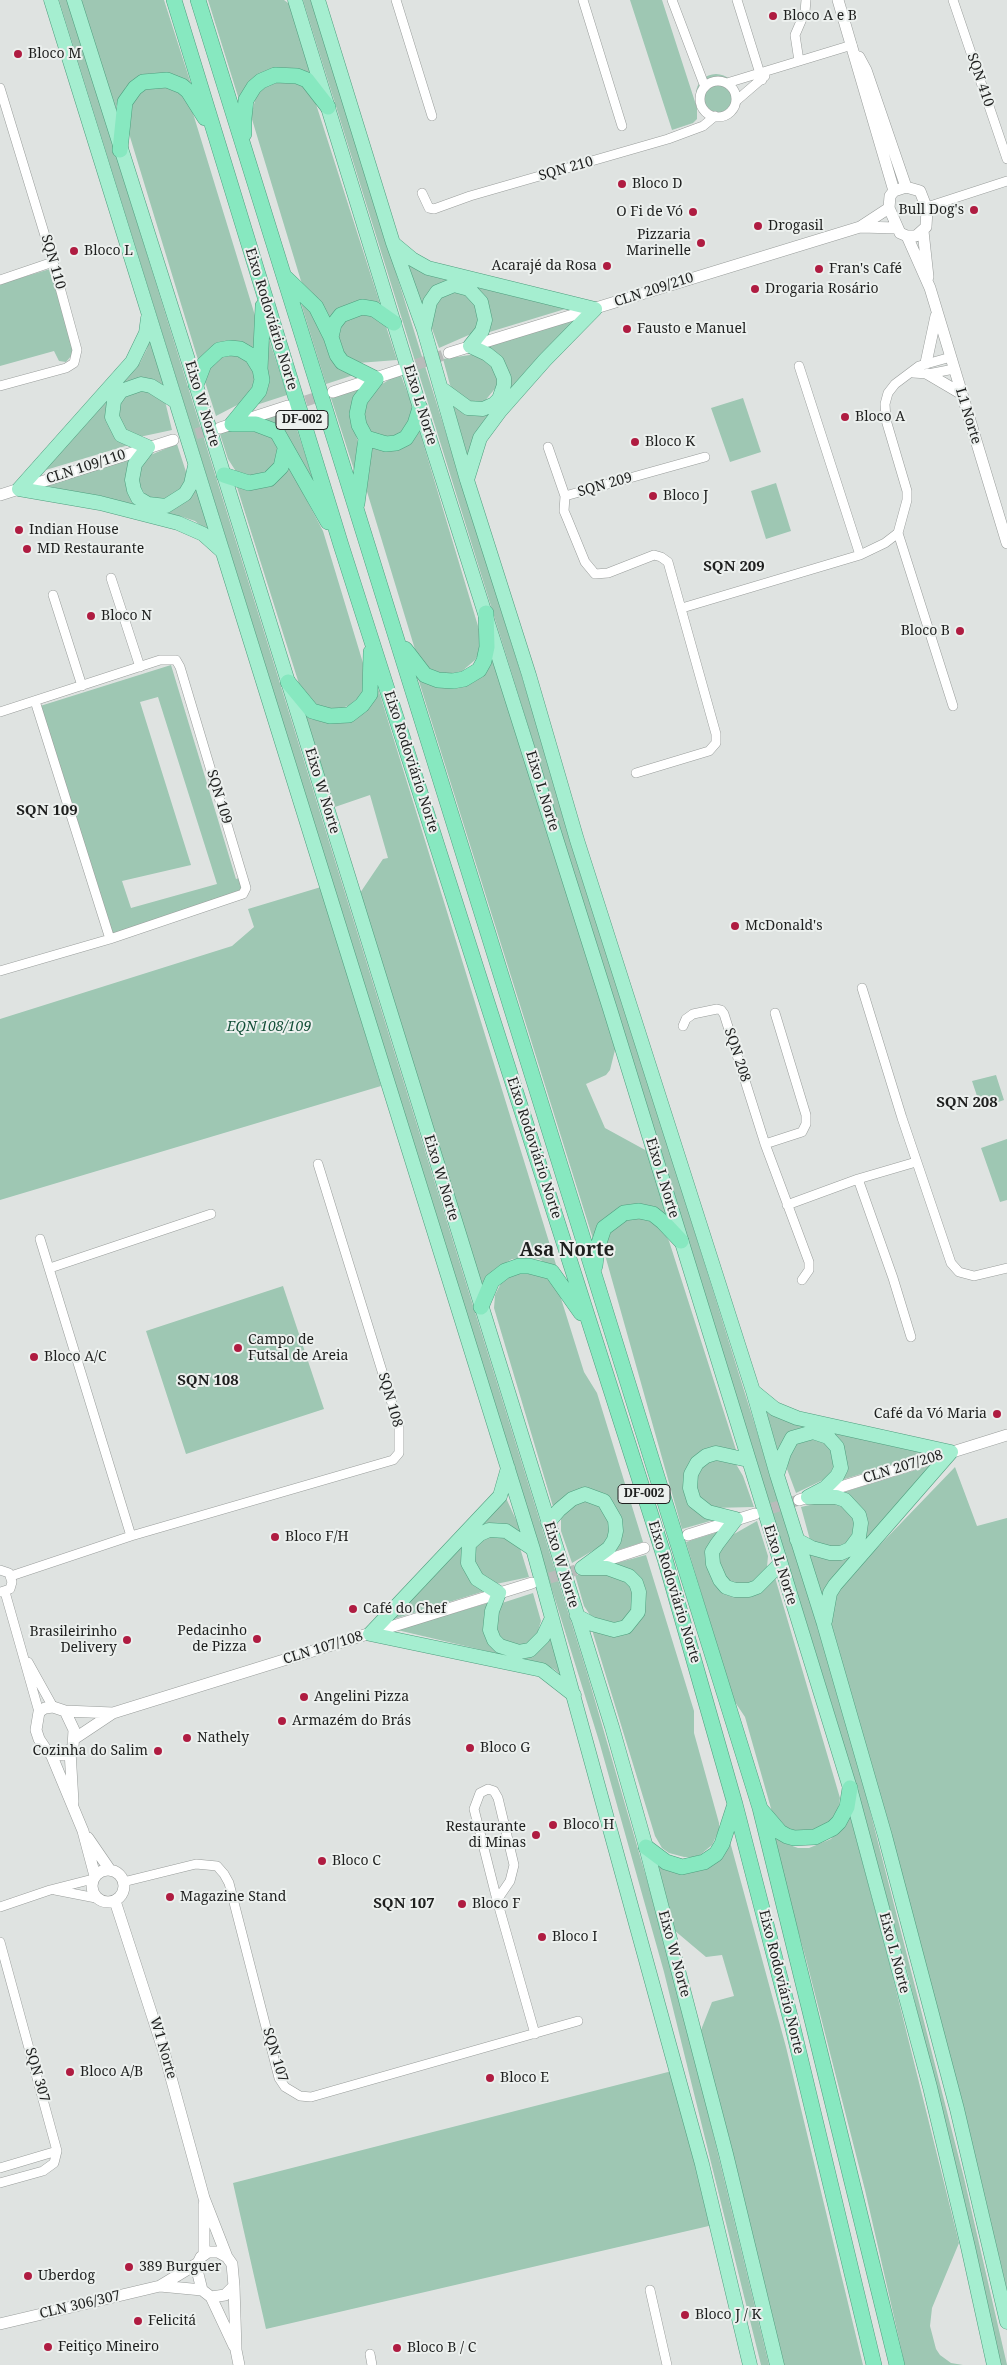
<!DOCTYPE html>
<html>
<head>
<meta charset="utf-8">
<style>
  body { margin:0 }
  canvas { display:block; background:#dfe3e1 }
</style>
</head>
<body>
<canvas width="1007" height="2365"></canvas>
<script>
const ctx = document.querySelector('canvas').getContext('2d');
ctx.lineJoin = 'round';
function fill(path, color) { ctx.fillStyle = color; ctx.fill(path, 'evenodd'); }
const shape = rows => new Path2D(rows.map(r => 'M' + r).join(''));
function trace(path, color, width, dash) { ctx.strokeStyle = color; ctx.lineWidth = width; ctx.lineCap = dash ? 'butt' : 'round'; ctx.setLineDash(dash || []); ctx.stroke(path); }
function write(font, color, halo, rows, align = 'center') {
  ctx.font = font + ' "Noto Serif",serif'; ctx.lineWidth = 4; ctx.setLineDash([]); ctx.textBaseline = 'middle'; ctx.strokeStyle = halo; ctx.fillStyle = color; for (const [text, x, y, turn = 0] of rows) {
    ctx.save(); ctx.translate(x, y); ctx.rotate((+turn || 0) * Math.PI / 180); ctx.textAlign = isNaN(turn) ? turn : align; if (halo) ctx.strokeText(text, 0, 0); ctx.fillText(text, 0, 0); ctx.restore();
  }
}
fill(shape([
  [59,0,68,0,587,1673,653,1901,694,2055,769,2365,761,2365,664,1972,599,1741],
  [81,0,164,0,191,84,185,80,166,73,146,74,133,81,126,87,115,108],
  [208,0,284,0,292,6,316,81,300,70,281,68,240,103],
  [303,0,311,0,847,1721,964,2178,1007,2365,1000,2365,959,2181,909,1978,838,1725],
  [630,0,662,0,697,108,697,119,693,123,672,130],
  '696 94a20 20 0 1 1 40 0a20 20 0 1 1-40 0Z',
  [292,81,302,85,316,104,381,307,332,322,322,305,306,289,301,281,251,116,257,93,272,83],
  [154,84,164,84,181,92,192,110,257,322,256,355,246,346,199,363,127,127,134,96],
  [405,256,575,306,483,334,488,322,461,282,422,311],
  [50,269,73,348,72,355,66,362,59,361,54,351,0,366,0,284],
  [453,290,471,296,480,317,476,329,471,334,439,348,430,323,433,301],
  [300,300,319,320,360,373,326,384],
  [363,311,385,323,397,360,358,363,345,356,338,344,338,329,341,322],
  [578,318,473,441,467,456,450,402,470,412,506,392,486,347],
  [150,334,167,389,155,381,141,378,125,383,111,399,132,444,39,472,140,363,147,349],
  [268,336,287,395,250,407],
  [237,353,253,365,256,383,243,402,216,416,204,379,213,359],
  [476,354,495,364,498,385,484,402,469,403,456,394,450,385,443,359],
  [400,373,412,405,412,416,405,431,396,436,385,438,368,430,360,409,374,389],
  [364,385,355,428,359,451,355,473,330,395],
  [139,387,165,401,172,430,144,436,131,436,119,421,117,415,121,399],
  [743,398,761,452,730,462,711,408],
  [290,408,321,504,260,419],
  [418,426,481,636,479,653,475,660,461,672,452,674,443,674,427,668,417,656,365,485,370,443,379,446],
  [260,428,277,442,279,459,262,478,237,473,228,459,219,431],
  [177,444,187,475,187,484,168,500,148,497,140,488,138,470,148,456],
  [135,455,128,478,155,508,195,480,212,535,195,521,183,517,43,485],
  [287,463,323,531,363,663,365,688,358,698,350,705,337,710,318,707,300,687,236,484,249,488],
  [776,483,791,531,766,539,751,491],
  [492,650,616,1046,610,1070,606,1075,586,1084,605,1128,647,1151,668,1217,618,1209,603,1219,597,1227,593,1239,417,675,450,687],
  [171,665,236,879,241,877,247,896,109,937,37,707],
  [158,697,217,884,131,908,122,881,191,865,140,702],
  [377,685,558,1271,539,1259,527,1258,512,1259,495,1269,483,1293,358,896,383,859,388,858,370,795,332,808,301,709,310,719,331,723],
  [321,887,381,1086,0,1200,0,1019,232,946,254,927,248,909],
  [996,1075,1004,1100,981,1108,972,1081],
  [1007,1139,1007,1200,1000,1202,981,1148],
  [634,1217,650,1220,664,1232,669,1241,737,1453,723,1448,684,1480,717,1519,682,1529,605,1255,606,1236,618,1223],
  [525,1271,548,1277,559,1292,584,1372,597,1393,643,1542,609,1553,618,1515,580,1490,568,1494,554,1510,494,1308,495,1295,501,1283,506,1278],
  [283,1286,324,1409,186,1454,146,1331],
  [760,1401,930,1453,838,1481,844,1462,813,1428,778,1458],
  [807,1436,830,1445,835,1465,827,1478,796,1493,787,1469,790,1449,794,1444],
  [712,1458,736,1464,743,1476,754,1507,711,1508,694,1491,696,1472],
  [935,1464,833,1577,827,1587,824,1603,955,1467,977,1526,1007,1518,1007,2308,804,1549,826,1558,864,1529,841,1493],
  [506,1498,523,1535,512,1528,467,1543,488,1590,394,1619],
  [582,1499,604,1505,611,1531,604,1544,572,1563,561,1531,561,1519,563,1514],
  [832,1500,843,1504,856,1517,853,1541,832,1550,810,1540,801,1507],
  [757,1521,768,1556,767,1567,764,1572,751,1583,735,1584,727,1580,720,1573,717,1552,727,1538],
  [721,1531,710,1546,731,1592,774,1574,840,1798,838,1810,827,1827,793,1833,774,1819,745,1717,733,1699,686,1542],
  [502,1534,520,1548,529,1577,496,1584,491,1583,475,1569,473,1546,477,1540],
  [646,1555,694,1711,694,1733,719,1823,719,1830,712,1845,700,1855,693,1857,684,1857,669,1853,662,1848,655,1836,592,1630,611,1636,644,1601,613,1564],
  [575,1575,617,1575,633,1587,635,1606,623,1621,609,1625,590,1615,584,1606],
  [533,1593,541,1621,535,1640,519,1647,501,1641,493,1622,502,1603],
  [491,1602,486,1612,484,1622,510,1655,549,1634,568,1681,554,1669,542,1664,397,1630],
  [850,1815,892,1974,959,2243,932,2308,930,2326,936,2349,940,2355,951,2363,963,2365,905,2365,865,2190,806,1959,771,1833,784,1843,798,1848,809,1848,831,1839],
  [729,1838,786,2047,863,2365,781,2365,701,2030,712,2002,734,1996,722,1955,706,1957,674,1930,654,1857,678,1869],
  [672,2071,713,2225,266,2329,233,2183]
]), '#9ec7b3');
trace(shape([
  [401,370,449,353],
  [290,406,327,394],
  [180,438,217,428],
  [756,1513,799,1500],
  [534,1583,582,1568]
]), '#b8bcba', 11, [11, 5.5]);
const minor = shape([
  [396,0,432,116],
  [583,0,622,126],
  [672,0,705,87],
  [737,0,762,80],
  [953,0,1007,159],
  [799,61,795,35,805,12,806,0],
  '700 99a18 18 0 1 1 36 0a18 18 0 1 1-36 0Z',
  [727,83,852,45],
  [0,88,53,262,77,350,74,363,66,368,0,386],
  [736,101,765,76],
  [422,193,429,208,434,209,470,196,668,139,703,126,715,116],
  [927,207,1007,181],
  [0,280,53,262],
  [799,366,860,555],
  [913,373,928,374,954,369],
  [548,447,565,496],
  [898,533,953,706],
  [111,578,140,667],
  [53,595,82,686],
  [682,608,860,555,885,543,898,533,907,500,907,491,886,420,885,404,888,393,895,384,919,366,951,357],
  [35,701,110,939],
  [0,712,160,660,176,660,180,667,246,888,243,894,110,939,0,971],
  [636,773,709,751,716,743,716,734,668,562,661,557,654,555,608,573,595,574,585,562,567,518,564,511,565,496,705,457],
  [862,988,902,1118,951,1263,959,1272,974,1276,1007,1268],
  [683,1026,686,1019,693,1014,717,1009,721,1010,724,1014,765,1144,809,1262,809,1270,802,1280],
  [765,1144,802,1132,806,1124,806,1115,775,1013],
  [858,1179,893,1278,911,1337],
  [787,1205,858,1179,916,1162],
  [40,1239,131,1536],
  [50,1268,211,1214],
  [0,1570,9,1573,12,1582,10,1589,1,1592],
  [11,1576,131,1536,393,1460,399,1453,399,1426,318,1164],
  [5,1592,39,1712],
  [28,1662,53,1707],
  [123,1882,196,1864,217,1866,224,1874,229,1883,279,2078,285,2087,300,2096,311,2097,578,2021],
  [55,1890,96,1898],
  [497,1900,510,1881,514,1865,498,1798,494,1791,488,1789,480,1793,474,1809,497,1900,535,2034],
  [0,1907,50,1890,93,1879],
  [0,1942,57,2151,54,2163,43,2171,0,2183],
  [0,2168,57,2151],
  [650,2290,667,2365],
  [370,2354,372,2365]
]);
const tertiary = shape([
  [838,0,894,191],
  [859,57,866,70,906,187],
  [906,187,920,191,927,209,926,227,916,236,907,236,900,233,889,208,890,196,894,191,906,187],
  [860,227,897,228],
  [923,231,928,277],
  [907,236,930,288,1007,543],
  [449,353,860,227,889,208],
  [926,363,936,316],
  [928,374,962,394],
  [333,392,400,370],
  [220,428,288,406],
  [0,495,173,440],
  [799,1500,1007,1435],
  [688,1535,755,1514],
  [589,1566,644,1548],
  [53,1707,65,1711,74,1730,73,1747,64,1755,51,1754,47,1751,39,1739,36,1730,39,1712,45,1708,53,1707],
  [65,1711,113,1713],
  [74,1739,113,1713,532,1583],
  [70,1751,73,1802],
  [51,1754,83,1831,95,1876],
  [88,1838,110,1870],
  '92 1886a16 16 0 1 1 32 0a16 16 0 1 1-32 0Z',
  [115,1901,164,2052,204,2198,227,2257],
  [208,2252,218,2252,227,2257,232,2264,234,2286,225,2295,211,2297,202,2290,198,2274,198,2263,201,2257,208,2252],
  [204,2254,204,2204],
  [160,2286,202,2290],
  [234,2286,236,2350,239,2365],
  [211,2297,234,2346],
  [0,2324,160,2286,198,2263]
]);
const primary = shape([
  [51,0,533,1549,702,2164,750,2365],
  [74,0,196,385,612,1727,646,1847,726,2154,777,2365],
  [295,0,420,408,610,1009,850,1788,930,2087,968,2247,994,2365],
  [318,0,393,243,424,330,467,480,529,675,577,840,753,1391,777,1475,824,1624,885,1836,957,2109,1007,2322],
  [394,244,412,259,428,268,595,309],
  [424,329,430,302,437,292,454,285,469,289,481,302,485,320,482,331,470,346,487,354,497,362,504,378,504,385,499,399,494,404,483,409,468,408,442,389],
  [175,401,151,386,141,384,121,391,114,401,112,417,121,435,148,447,135,464,132,480,134,490,138,498,148,504,166,506,185,494,191,484,195,466],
  [467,480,480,438,500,411,545,360,595,309],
  [19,489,132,362,146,333,148,318],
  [19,489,100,503,178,523,203,534,223,552],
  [753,1391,775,1409,797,1418,951,1452],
  [748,1460,716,1453,706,1456,697,1463,691,1474,690,1488,694,1501,708,1512,736,1519,717,1544,712,1552,713,1564,720,1580,726,1587,735,1590,749,1590,757,1587,780,1564],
  [777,1475,784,1453,792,1438,813,1432,828,1437,837,1447,841,1468,837,1476,825,1488,808,1497],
  [548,1523,559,1510,572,1499,585,1494,604,1501,615,1520,616,1531,614,1540,609,1548,582,1568],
  [797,1540,812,1548,830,1553,841,1553,850,1549,859,1537,861,1523,859,1515,845,1500,836,1497,811,1497],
  [533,1549,506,1531,489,1530,480,1534,469,1544,468,1563,477,1579,499,1593,492,1611,490,1630,494,1640,500,1646,519,1652,530,1650,543,1637,552,1618],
  [577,1616,592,1624,614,1630,626,1627,638,1612,639,1592,636,1583,629,1576,607,1568,582,1568],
  [825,1621,830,1593,835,1585,951,1452],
  [370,1634,500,1496,508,1468],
  [370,1634,542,1670,574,1695]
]);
const trunk = shape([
  [174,0,341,545,665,1559,735,1804,793,2028,874,2365],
  [198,0,760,1808,897,2365],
  [244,134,244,118,246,100,254,87,261,81,275,75,297,76,307,80,328,107],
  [120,150,125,102,135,88,143,82,167,80,182,86,188,91,205,118],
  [286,278,316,307,331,337,337,355,342,362,376,379,360,400,357,414,359,425,366,438,357,504],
  [331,337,334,324,341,315,362,307,374,309,394,323],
  [196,385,204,364,219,350,230,348,240,349,252,356,260,369],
  [232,424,256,424,277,432,328,522],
  [232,424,259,391,262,380,260,369,263,306],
  [366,438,386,444,396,443,406,438,415,424,420,408],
  [224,475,249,483,269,479,281,467,285,449],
  [405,649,425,675,438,680,453,681,464,679,479,670,484,661,487,647,486,613],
  [288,682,312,711,330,716,349,715,362,705,370,694,371,652],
  [595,1266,597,1249,604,1228,624,1213,639,1211,653,1214,663,1222,681,1241],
  [481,1307,492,1281,505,1271,519,1266,529,1266,552,1272,581,1313],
  [762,1811,780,1832,787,1836,794,1838,815,1837,833,1828,839,1822,847,1807,850,1788],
  [646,1847,666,1862,682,1867,704,1862,716,1854,722,1844,735,1804]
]);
trace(minor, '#999d9b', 10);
trace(tertiary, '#999d9b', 12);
trace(primary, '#4f9e7e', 15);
trace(trunk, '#4f9e7e', 16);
trace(minor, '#fff', 9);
trace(tertiary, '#fff', 11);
trace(primary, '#a5eed0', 14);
trace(trunk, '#87e8c0', 15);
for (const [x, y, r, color] of [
  [773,16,5,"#af1c41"],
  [18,54,5,"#af1c41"],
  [622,184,5,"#af1c41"],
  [974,210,5,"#af1c41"],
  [693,212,5,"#af1c41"],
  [758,226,5,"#af1c41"],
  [701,243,5,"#af1c41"],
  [74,251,5,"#af1c41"],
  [607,266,5,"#af1c41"],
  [819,269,5,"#af1c41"],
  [755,289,5,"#af1c41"],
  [627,329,5,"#af1c41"],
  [845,417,5,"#af1c41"],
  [635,442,5,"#af1c41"],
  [653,496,5,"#af1c41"],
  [19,530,5,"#af1c41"],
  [27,549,5,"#af1c41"],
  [91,616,5,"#af1c41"],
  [960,631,5,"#af1c41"],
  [735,926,5,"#af1c41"],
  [238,1348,5,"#af1c41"],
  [34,1357,5,"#af1c41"],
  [997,1414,5,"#af1c41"],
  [275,1537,5,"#af1c41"],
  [353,1609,5,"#af1c41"],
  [257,1639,5,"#af1c41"],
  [127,1640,5,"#af1c41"],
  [304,1697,5,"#af1c41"],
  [282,1721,5,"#af1c41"],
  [187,1738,5,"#af1c41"],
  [470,1748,5,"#af1c41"],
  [158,1751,5,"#af1c41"],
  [553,1825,5,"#af1c41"],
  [536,1835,5,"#af1c41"],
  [322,1861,5,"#af1c41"],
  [170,1897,5,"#af1c41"],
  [462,1904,5,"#af1c41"],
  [542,1937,5,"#af1c41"],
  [70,2072,5,"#af1c41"],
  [490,2078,5,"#af1c41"],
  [129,2267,5,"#af1c41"],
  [28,2276,5,"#af1c41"],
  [685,2315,5,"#af1c41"],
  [138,2321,5,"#af1c41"],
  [48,2347,5,"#af1c41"],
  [397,2348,5,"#af1c41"]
]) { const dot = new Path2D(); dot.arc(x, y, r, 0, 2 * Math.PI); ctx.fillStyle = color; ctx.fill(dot); trace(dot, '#ecf0ee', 2); }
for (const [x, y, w] of [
  [302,420,52],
  [644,1494,52]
]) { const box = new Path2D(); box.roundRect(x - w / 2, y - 9.5, w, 19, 4); ctx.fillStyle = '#ecf0ee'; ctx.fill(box); trace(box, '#1e1f1e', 1); }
write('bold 12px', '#1e1f1e', null, [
  ["DF-002",302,420],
  ["DF-002",644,1494]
]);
write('14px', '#1e1f1e', '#ecf0ee', [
  ["Bloco A e B",783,16],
  ["Bloco M",28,54],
  ["Bloco D",632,184],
  ["Bull Dog's",964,210,"right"],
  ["O Fi de Vó",683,212,"right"],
  ["Drogasil",768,226],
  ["Pizzaria",691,235,"right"],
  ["Marinelle",691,251,"right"],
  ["Bloco L",84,251],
  ["Acarajé da Rosa",597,266,"right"],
  ["Fran's Café",829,269],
  ["Drogaria Rosário",765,289],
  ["Fausto e Manuel",637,329],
  ["Bloco A",855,417],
  ["Bloco K",645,442],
  ["Bloco J",663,496],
  ["Indian House",29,530],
  ["MD Restaurante",37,549],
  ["Bloco N",101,616],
  ["Bloco B",950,631,"right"],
  ["McDonald's",745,926],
  ["Campo de",248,1340],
  ["Futsal de Areia",248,1356],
  ["Bloco A/C",44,1357],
  ["Café da Vó Maria",987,1414,"right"],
  ["Bloco F/H",285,1537],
  ["Café do Chef",363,1609],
  ["Pedacinho",247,1631,"right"],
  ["de Pizza",247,1647,"right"],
  ["Brasileirinho",117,1632,"right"],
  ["Delivery",117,1648,"right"],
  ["Angelini Pizza",314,1697],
  ["Armazém do Brás",292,1721],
  ["Nathely",197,1738],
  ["Bloco G",480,1748],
  ["Cozinha do Salim",148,1751,"right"],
  ["Bloco H",563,1825],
  ["Restaurante",526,1827,"right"],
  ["di Minas",526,1843,"right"],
  ["Bloco C",332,1861],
  ["Magazine Stand",180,1897],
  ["Bloco F",472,1904],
  ["Bloco I",552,1937],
  ["Bloco A/B",80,2072],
  ["Bloco E",500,2078],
  ["389 Burguer",139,2267],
  ["Uberdog",38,2276],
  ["Bloco J / K",695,2315],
  ["Felicitá",148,2321],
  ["Feitiço Mineiro",58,2347],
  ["Bloco B / C",407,2348]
], 'left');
write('14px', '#1e1f1e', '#ecf0ee', [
  ["SQN 410",980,80,71],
  ["SQN 210",566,169,-16],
  ["SQN 110",53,262,74],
  ["CLN 209/210",654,290,-18],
  ["Eixo Rodoviário Norte",271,319,73],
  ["Eixo W Norte",202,404,73],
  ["Eixo L Norte",420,405,73],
  ["L1 Norte",968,416,73],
  ["CLN 109/110",86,467,-18],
  ["SQN 209",605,485,-16],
  ["Eixo Rodoviário Norte",411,762,72],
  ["Eixo W Norte",322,791,73],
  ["Eixo L Norte",542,791,73],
  ["SQN 109",219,797,73],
  ["SQN 208",737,1055,72],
  ["Eixo Rodoviário Norte",534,1148,72],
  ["Eixo W Norte",441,1178,73],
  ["Eixo L Norte",662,1178,73],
  ["SQN 108",390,1400,74],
  ["CLN 207/208",903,1467,-17],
  ["Eixo W Norte",561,1565,73],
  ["Eixo L Norte",780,1565,73],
  ["Eixo Rodoviário Norte",674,1592,73],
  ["CLN 107/108",323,1648,-17],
  ["Eixo L Norte",894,1953,75],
  ["Eixo W Norte",674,1954,75],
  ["Eixo Rodoviário Norte",781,1982,76],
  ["W1 Norte",163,2048,74],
  ["SQN 107",275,2055,73],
  ["SQN 307",37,2075,74],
  ["CLN 306/307",80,2305,-13]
]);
write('italic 14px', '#124d37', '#ecf0ee', [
  ["EQN 108/109",269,1027]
]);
write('bold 15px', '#1e1f1e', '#ecf0ee', [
  ["SQN 209",734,567],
  ["SQN 109",47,811],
  ["SQN 208",967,1103],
  ["SQN 108",208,1381],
  ["SQN 107",404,1904]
]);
write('bold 19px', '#1e1f1e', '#ecf0ee', [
  ["Asa Norte",567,1251]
]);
</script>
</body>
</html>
